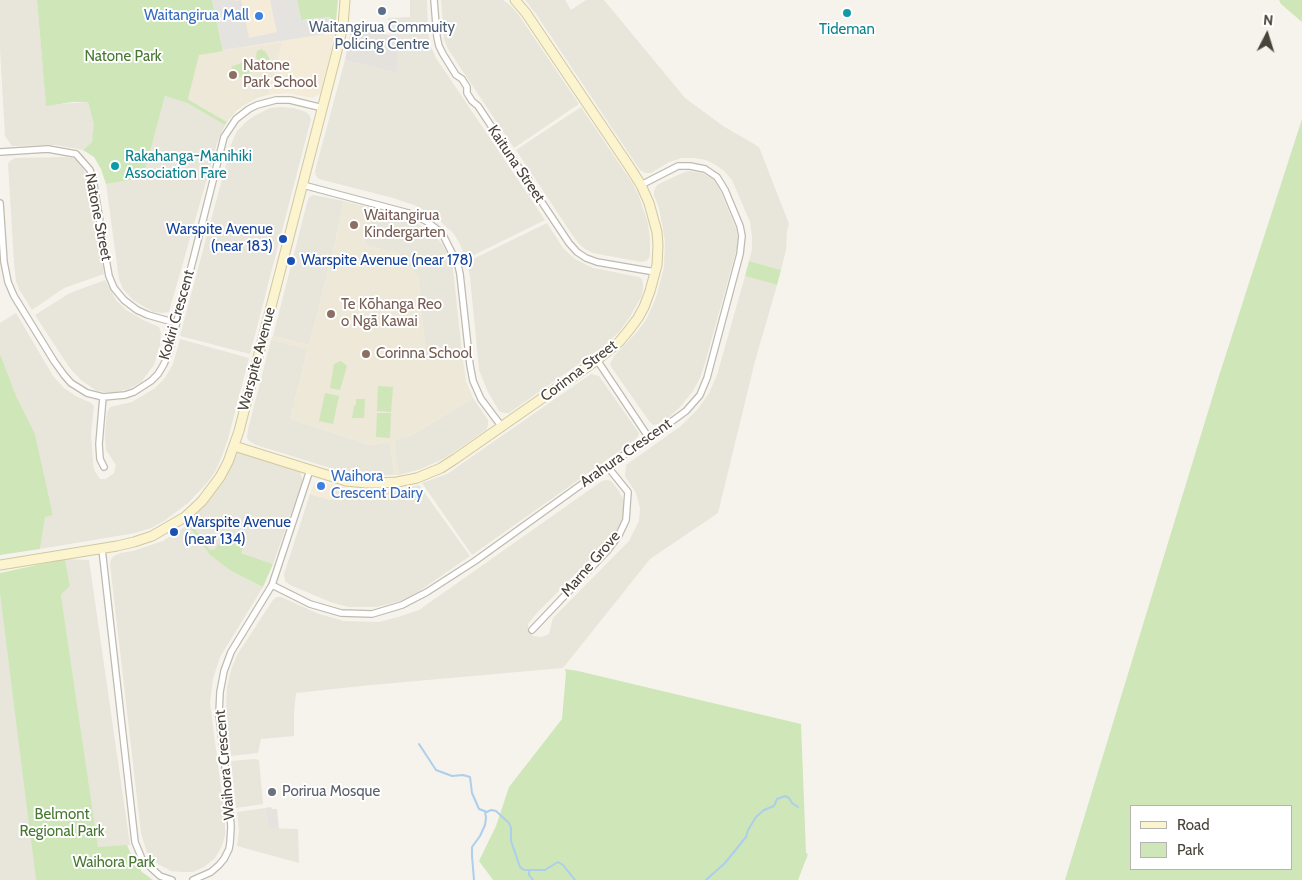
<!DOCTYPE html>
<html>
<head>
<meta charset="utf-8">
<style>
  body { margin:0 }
  #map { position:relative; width:1302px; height:880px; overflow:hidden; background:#f5f3ec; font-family:Cabin,sans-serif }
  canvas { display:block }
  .legend { position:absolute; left:1130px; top:805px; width:162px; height:65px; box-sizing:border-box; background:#fff; border:1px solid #b6b4b0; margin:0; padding:6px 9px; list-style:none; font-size:15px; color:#49443a }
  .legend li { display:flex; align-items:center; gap:10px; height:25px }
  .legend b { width:25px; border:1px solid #b6b4b0 }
  .north { position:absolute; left:1242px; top:10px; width:50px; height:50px; -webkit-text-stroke:4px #fff; paint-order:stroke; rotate:5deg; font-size:14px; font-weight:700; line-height:20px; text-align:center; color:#49443a }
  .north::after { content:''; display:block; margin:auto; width:18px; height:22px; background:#49443a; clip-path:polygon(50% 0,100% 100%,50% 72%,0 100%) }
</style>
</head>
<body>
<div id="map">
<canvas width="1302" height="880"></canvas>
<ul class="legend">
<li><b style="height:6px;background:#fbf4cf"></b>Road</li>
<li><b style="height:14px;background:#cee6b8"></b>Park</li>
</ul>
<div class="north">N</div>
</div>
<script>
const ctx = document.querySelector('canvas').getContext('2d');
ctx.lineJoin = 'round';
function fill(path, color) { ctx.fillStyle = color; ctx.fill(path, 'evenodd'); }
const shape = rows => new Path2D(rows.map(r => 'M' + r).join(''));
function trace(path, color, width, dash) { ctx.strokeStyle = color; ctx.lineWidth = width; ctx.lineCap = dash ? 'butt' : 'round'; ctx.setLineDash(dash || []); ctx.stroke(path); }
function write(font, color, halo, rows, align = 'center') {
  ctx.font = font + ' Cabin,sans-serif'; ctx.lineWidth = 4; ctx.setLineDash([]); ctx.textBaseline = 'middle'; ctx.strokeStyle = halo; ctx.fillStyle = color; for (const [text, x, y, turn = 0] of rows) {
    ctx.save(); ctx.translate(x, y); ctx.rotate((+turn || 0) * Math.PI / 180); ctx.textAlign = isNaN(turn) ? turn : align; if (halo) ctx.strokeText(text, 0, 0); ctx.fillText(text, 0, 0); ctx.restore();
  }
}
fill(shape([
  [0,0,37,0,46,105,88,102,95,124,92,142,83,150,56,145,12,146,5,136,0,49],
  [410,0,427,0,428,33,431,47,436,58,545,220,466,259,459,242,453,233,440,221,424,210,414,205,393,198,319,179,316,176,315,171,345,60,397,73,397,36,389,34,388,18,410,17],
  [441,0,503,0,511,6,518,14,579,104,514,148,448,49,444,39],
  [525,0,565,0,571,10,586,0,604,0,685,98,723,126,759,147,789,224,787,231,786,250,781,270,749,261,752,249,752,237,750,222,732,180,724,171,716,165,706,160,694,158,682,158,669,162,651,173,645,173,640,170,536,14],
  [165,96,187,103,225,125,217,143,169,312,162,313,153,312,133,300,123,289,119,279,106,184,143,178],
  [281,107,294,108,306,112,309,115,311,119,310,123,250,354,180,336,232,142,237,131,246,122,254,116,270,108],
  [581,107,633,184,638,194,648,223,650,239,650,254,649,258,646,261,641,262,593,253,585,249,579,244,571,233,516,150],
  [66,157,73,158,77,161,82,167,87,176,90,187,104,274,64,288,32,310,19,289,16,281,14,263,8,164,10,161,15,158],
  [688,171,702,173,713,179,719,188,736,229,738,239,737,248,705,363,700,378,693,391,682,405,663,423,653,425,649,421,612,368,610,364,614,356,635,334,646,320,656,298,664,267,665,241,662,224,659,208,654,195,654,191,657,185,678,175],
  [313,195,344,201,336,236,337,236,309,345,273,336,307,203,309,197],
  [374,209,398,215,417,223,436,237,442,244,449,256,453,269,462,353,426,356,418,275,365,244],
  [547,223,563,248,575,259,593,268,639,277,642,279,643,283,643,289,641,297,630,317,619,332,603,347,509,413,504,413,499,411,488,392,479,370,470,277,467,262],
  [745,276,777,285,755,361,718,513,650,559,563,668,371,685,296,693,294,712,294,736,261,739,258,753,231,756,226,711,227,687,231,670,237,655,273,600,277,597,281,597,319,614,344,621,379,622,398,617,419,610,602,481,607,480,611,481,619,491,624,501,623,518,619,530,536,614,528,624,528,630,533,636,542,637,549,634,553,618,629,541,639,521,640,508,636,493,625,476,626,465,681,426,698,409,709,393,717,375],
  [105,280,116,300,126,310,143,320,159,327,161,333,160,345,154,365,141,382,129,389,112,393,97,391,81,380,69,367,35,315,70,293],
  [16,313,53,376,64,388,76,396,91,403,94,406,91,434,93,462,94,470,100,479,105,479,109,477,114,473,116,465,106,450,105,434,107,412,110,407,132,402,155,388,165,378,173,364,180,339,249,358,228,439,222,456,215,472,206,484,188,503,164,521,151,528,135,533,40,549,45,516,53,515,35,434,17,398,0,354,0,323],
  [271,340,308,349,290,419,370,445,385,442,390,444,394,475,369,476,343,472,256,445,249,441,247,438,248,429],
  [591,374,599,376,639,433,638,436,635,440,472,555,422,483,447,474],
  [473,398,488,420,488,425,486,430,445,458,421,469,399,475,394,444,397,439,412,435],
  [236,451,299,470,302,478,302,483,273,564,241,553,224,537,214,550,210,550,191,523],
  [335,485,355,490,373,491,390,491,419,485,470,556,418,592,404,600,376,607,349,607,333,603,290,585,285,581,284,574,310,494,331,500],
  [188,525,210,555,231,571,263,587,220,657,213,679,210,703,225,820,225,835,222,846,215,858,204,867,193,872,182,872,171,871,158,864,147,853,141,833,110,564,111,559,114,556,120,553,133,551,163,541],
  [65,559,89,560,130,845,98,848,61,595,70,586],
  [0,594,22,764,36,880,0,880],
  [254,759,259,760,263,804,236,808,231,761],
  [265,808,268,828,298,829,299,863,237,846,239,832,237,812]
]), '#e8e5da');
fill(shape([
  [212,0,297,0,301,20,338,22,320,94,312,98,287,93,268,95,281,42,223,51],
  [320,481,335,485,331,500,310,494,314,484]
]), '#f5ebd9');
fill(shape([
  [351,29,397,36,397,73,345,60]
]), '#e5e2dd');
fill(shape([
  [282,42,268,95,257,98,246,104,237,110,227,122,189,100,188,99,199,54],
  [344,201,374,209,365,244,399,253,418,275,426,356,462,353,466,381,473,398,412,435,397,439,394,444,399,475,394,475,390,445,385,442,370,445,290,419,308,350,271,340,273,336,309,345,337,237,336,236]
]), '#ede8d7');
fill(shape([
  [37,0,212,0,223,51,199,55,188,99,189,100,227,122,225,125,187,103,165,96,143,178,106,184,101,169,94,157,83,150,92,142,94,124,88,102,73,102,46,106],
  [297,0,338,0,336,21,336,22,331,22,330,17,301,20],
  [1279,0,1302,0,1302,22,1281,4],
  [262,49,263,51,265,51,270,60,270,66,264,69,261,68,256,57,257,51],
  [251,59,256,70,236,79,231,67],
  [1302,119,1302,880,1065,880,1218,379],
  [1291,806,1291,869,1131,869,1131,806],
  [749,261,781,270,777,285,745,276],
  [0,354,17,398,35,434,53,515,45,517,40,549,0,555],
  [341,361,347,366,340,390,330,388,334,364],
  [378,386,393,387,391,412,377,411],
  [325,393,339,396,333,424,319,421],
  [356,399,365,399,364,418,352,418,354,406,356,405],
  [377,413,391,413,390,438,376,437],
  [191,523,210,550,214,550,224,537,237,534,247,537,241,553,273,564,263,587,231,571,210,555,188,525],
  [65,559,70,586,61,595,98,847,127,845,133,859,142,872,153,880,36,880,0,594,0,573],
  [565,669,578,671,801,724,806,853,808,854,798,880,493,880,479,861,496,826,509,787,562,719,566,673]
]), '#cee6b8');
fill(shape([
  [212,0,235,0,235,1,241,0,249,38,277,32,270,0,297,0,301,20,330,17,333,29,331,33,223,50],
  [271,807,272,809,277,809,279,829,268,828,265,808]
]), '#e4e3e0');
trace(shape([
  [419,744,436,770,452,776,463,775,470,777,472,793,479,809,487,812,491,810,496,811,509,823,511,828,511,841,520,867,524,870,529,870,529,875,533,880],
  [529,870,545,870,558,862,563,865,575,880],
  [474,880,472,856,472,847,480,836,485,825,486,818,485,811],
  [706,880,725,863,746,837,748,830,756,817,764,810,774,806,777,799,785,796,789,798,792,803,798,807]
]), '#adceed', 2);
const street = shape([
  [434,0,437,37,439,46,443,54,456,75,462,79,467,87,467,93,472,101,478,106,519,168,528,178,532,192,539,198,569,243,577,252,586,258,597,262,655,272],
  [0,152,48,149,76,154,90,170,93,179,107,265,109,276,114,288,124,300,137,310,148,315,176,323],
  [303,185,412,214,426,221,442,233,458,265,460,274,470,365,473,381,481,399,502,427],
  [0,203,4,262,8,282,14,296,54,361,64,375,71,383,87,393,103,397,125,395,134,392,151,381,158,374,164,364,169,352,194,256,224,137,236,119,249,109,257,105,276,100,290,100,323,108],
  [597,360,649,438],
  [103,397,99,444,100,459,104,467],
  [102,549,135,842,142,859,146,863,160,876,172,880],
  [272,585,310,604,341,613,372,614,402,605,427,592,475,561,607,466,649,438,686,411,700,395,707,378,740,254,742,236,740,226,725,190,717,177,705,169,690,166,678,166,641,185],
  [532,630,607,551,619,535,626,520,628,492,607,466],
  [193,880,211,872,219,865,224,859,229,849,230,843,231,827,230,810,219,714,220,692,224,671,231,652,272,585,310,470]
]);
const secondary = shape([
  [234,446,346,481,366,483,379,483,397,482,417,478,441,468,455,459,597,360,619,342,629,330,638,318,644,307,650,291,657,265,658,245,657,232,649,203,641,185,629,166,526,13,515,0],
  [0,565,117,546,134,542,152,536,185,517,202,501,220,477,228,462,239,431,336,55,343,26,345,0]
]);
trace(street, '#c0bbaf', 8);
trace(secondary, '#d1c89e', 11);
trace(street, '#fff', 5.5);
trace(secondary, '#fbf4cf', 9);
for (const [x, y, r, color] of [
  [382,11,5,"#5c6f8a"],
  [847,13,5,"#0f9aa8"],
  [259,16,5,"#3f7fe0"],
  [233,75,5,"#8d6e63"],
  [115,166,5,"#0f9aa8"],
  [354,225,5,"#8d6e63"],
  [283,239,5,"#1a4fb4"],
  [291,261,5,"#1a4fb4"],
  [331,314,5,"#8d6e63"],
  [366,354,5,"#8d6e63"],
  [321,486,5,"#3f7fe0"],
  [174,532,5,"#1a4fb4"],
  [272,792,5,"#6b7280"]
]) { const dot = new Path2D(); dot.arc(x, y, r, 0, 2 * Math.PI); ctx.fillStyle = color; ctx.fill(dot); trace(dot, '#fff', 2); }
write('15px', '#366cbe', '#fff', [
  ["Waitangirua Mall",249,16],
  ["Waihora",331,477,"left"],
  ["Crescent Dairy",331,494,"left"]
], 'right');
write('15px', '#4e5e75', '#fff', [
  ["Waitangirua Commuity",382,28],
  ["Policing Centre",382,45]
]);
write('15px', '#0d838f', '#fff', [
  ["Tideman",847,30],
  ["Rakahanga-Manihiki",125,157,"left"],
  ["Association Fare",125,174,"left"]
]);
write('15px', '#467830', '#fff', [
  ["Natone Park",123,57],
  ["Belmont",62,815],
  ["Regional Park",62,832],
  ["Waihora Park",114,863]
]);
write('15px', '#785e54', '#fff', [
  ["Natone",243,66],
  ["Park School",243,83],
  ["Waitangirua",364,216],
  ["Kindergarten",364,233],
  ["Te Kōhanga Reo",341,305],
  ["o Ngā Kawai",341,322],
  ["Corinna School",376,354]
], 'left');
write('15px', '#49443a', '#fff', [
  ["Kaituna Street",516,164,56],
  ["Natone Street",98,217,79],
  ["Kokiri Crescent",177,315,-74],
  ["Warspite Avenue",257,359,-75],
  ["Corinna Street",579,371,-37],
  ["Arahura Crescent",626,453,-35],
  ["Marne Grove",591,564,-49],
  ["Waihora Crescent",225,765,-95]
]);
write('15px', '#164399', '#fff', [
  ["Warspite Avenue",273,230,"right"],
  ["(near 183)",273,247,"right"],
  ["Warspite Avenue (near 178)",301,261],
  ["Warspite Avenue",184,523],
  ["(near 134)",184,540]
], 'left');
write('15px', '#5b616d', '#fff', [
  ["Porirua Mosque",282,792]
], 'left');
</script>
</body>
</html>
